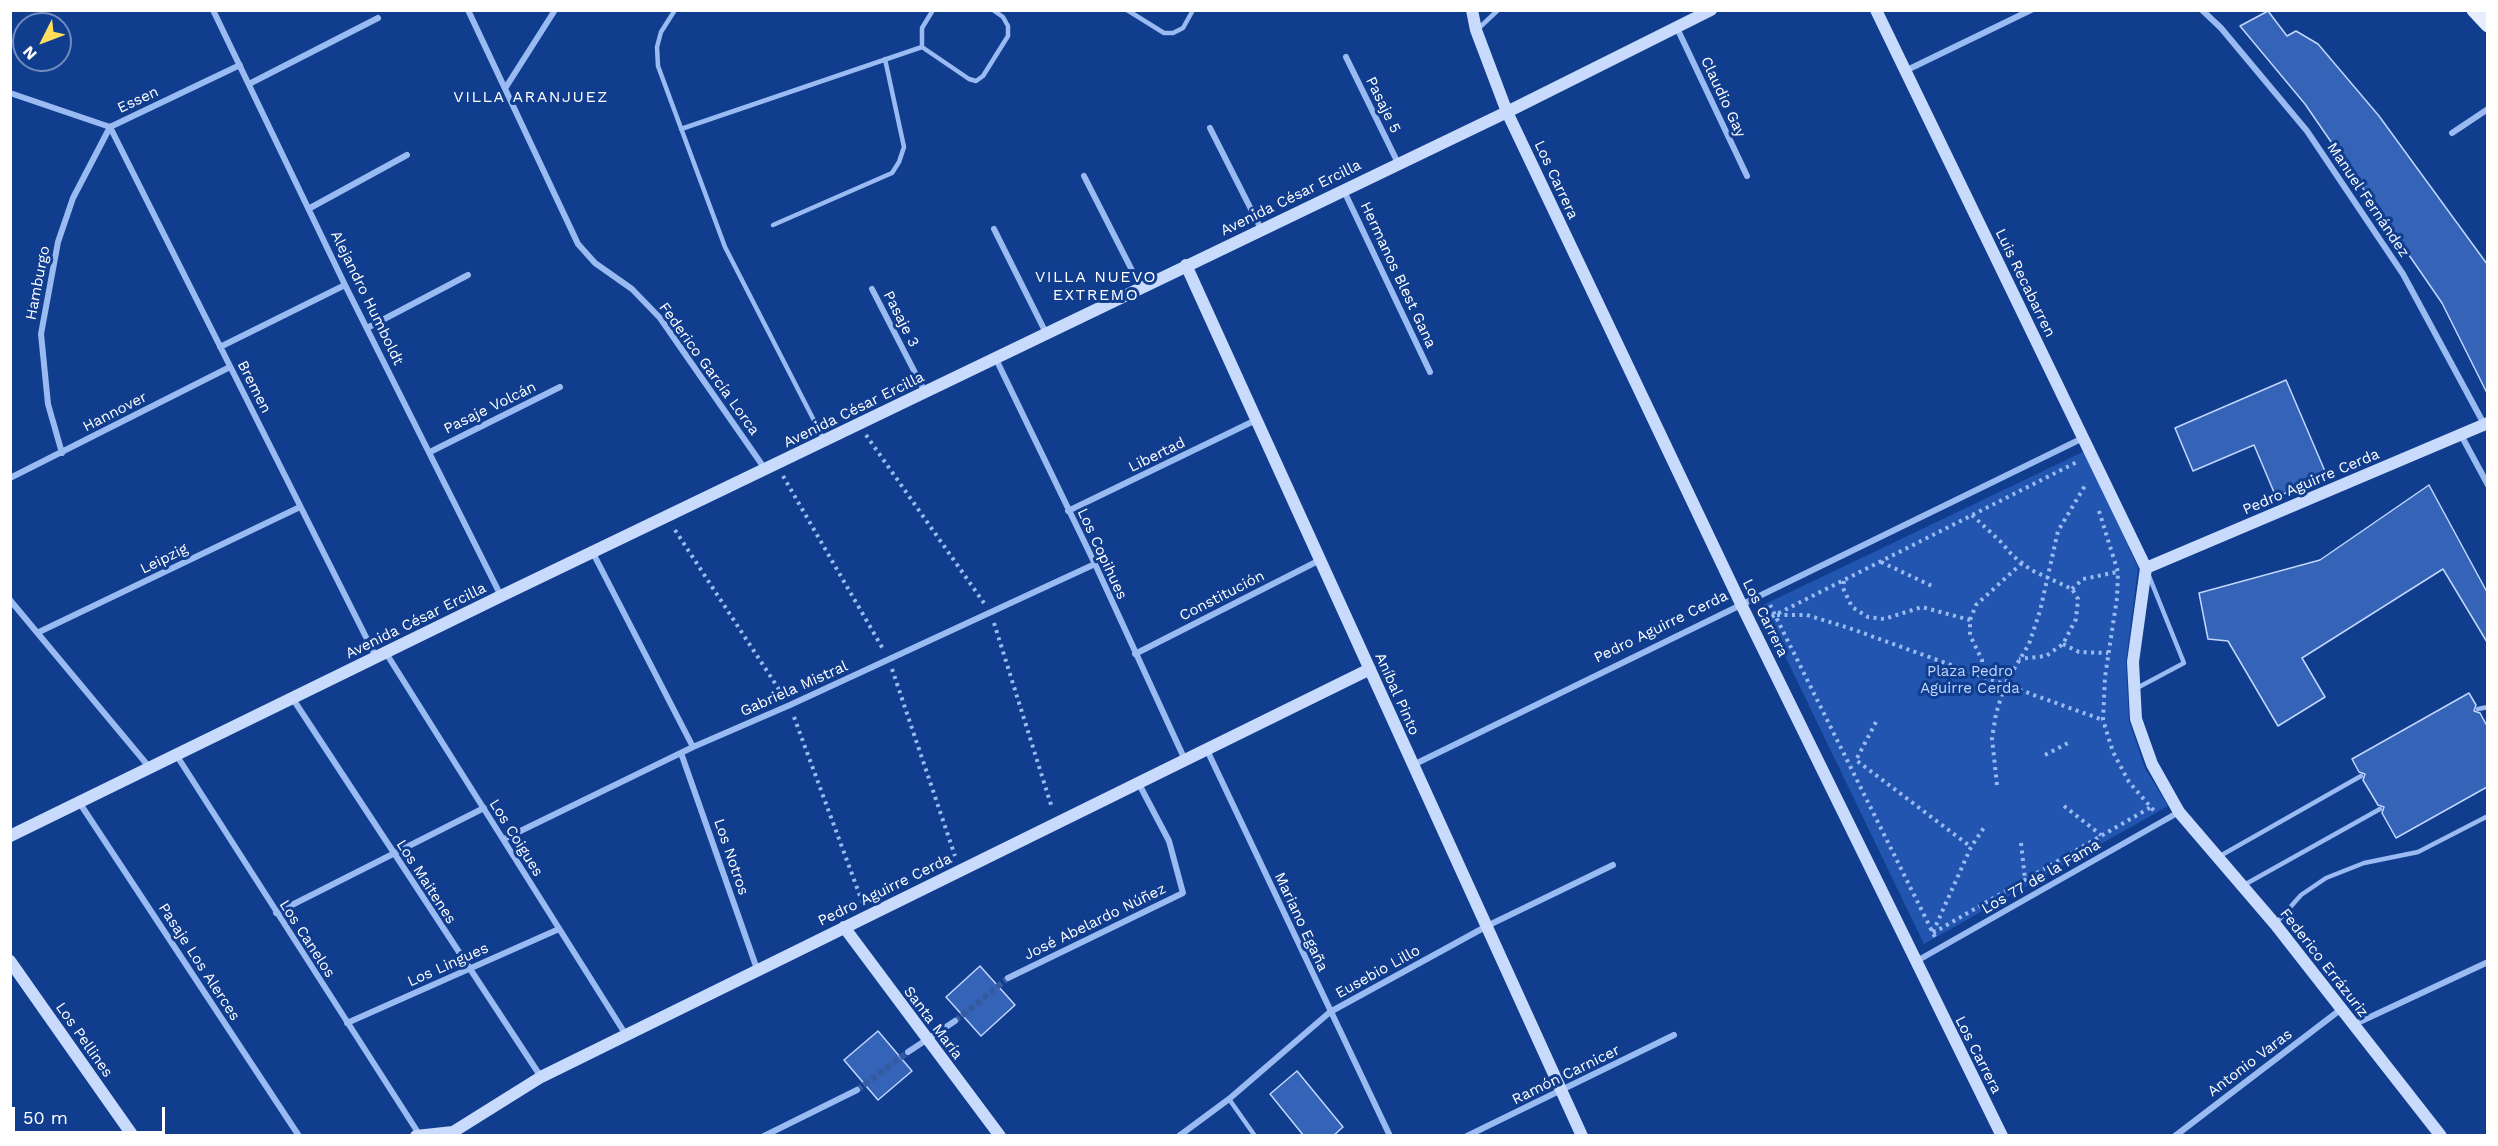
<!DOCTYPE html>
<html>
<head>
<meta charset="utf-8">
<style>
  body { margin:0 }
  #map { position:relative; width:2498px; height:1146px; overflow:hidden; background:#113d8f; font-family:"Work Sans",sans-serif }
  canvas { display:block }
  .frame { position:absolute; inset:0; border:12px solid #fff; pointer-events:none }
  .north { position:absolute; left:12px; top:12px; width:60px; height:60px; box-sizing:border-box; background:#113d8f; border:2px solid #708bbc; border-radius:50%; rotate:228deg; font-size:16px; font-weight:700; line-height:24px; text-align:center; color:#fff }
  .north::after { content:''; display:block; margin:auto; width:21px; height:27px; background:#ffde5c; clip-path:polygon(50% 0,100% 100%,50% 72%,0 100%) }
  .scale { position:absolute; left:12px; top:1107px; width:153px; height:27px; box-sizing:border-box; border:3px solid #fff; border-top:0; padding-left:8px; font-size:18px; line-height:21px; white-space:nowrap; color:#fff; -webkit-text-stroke:4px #113d8f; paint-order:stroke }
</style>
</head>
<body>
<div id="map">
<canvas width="2498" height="1146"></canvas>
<div class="frame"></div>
<div class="north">N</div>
<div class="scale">50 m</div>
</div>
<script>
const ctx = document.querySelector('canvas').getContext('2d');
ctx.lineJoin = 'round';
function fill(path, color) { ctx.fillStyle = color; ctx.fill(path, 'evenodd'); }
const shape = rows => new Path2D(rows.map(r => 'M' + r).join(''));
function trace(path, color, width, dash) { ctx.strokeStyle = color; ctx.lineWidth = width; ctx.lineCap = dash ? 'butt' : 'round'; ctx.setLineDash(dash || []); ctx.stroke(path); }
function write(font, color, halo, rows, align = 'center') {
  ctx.font = font + ' "Work Sans",sans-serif'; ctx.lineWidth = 6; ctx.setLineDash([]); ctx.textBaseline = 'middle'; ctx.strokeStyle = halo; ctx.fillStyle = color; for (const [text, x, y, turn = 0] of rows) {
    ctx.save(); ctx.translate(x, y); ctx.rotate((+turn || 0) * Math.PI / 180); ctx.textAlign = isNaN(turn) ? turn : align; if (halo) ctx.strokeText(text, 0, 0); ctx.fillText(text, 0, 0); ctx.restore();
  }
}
fill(shape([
  [2085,451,2138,568,2126,662,2129,721,2145,768,2168,806,1924,944,1761,606]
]), '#2255af');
const building = shape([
  [2268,11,2287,36,2296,31,2318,44,2379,116,2487,264,2487,393,2442,303,2305,104,2240,26,2268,11],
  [2286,380,2327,476,2276,497,2254,445,2193,471,2175,428,2286,380],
  [2429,485,2487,592,2487,642,2443,569,2302,658,2325,697,2278,726,2228,641,2208,639,2199,593,2320,560,2429,485],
  [2469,693,2476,705,2474,711,2480,713,2487,726,2487,787,2396,838,2382,813,2384,807,2378,805,2363,780,2365,774,2359,772,2352,759,2469,693],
  [980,966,1015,1005,981,1036,946,997,980,966],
  [878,1031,912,1071,878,1100,844,1060,878,1031],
  [1297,1071,1343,1127,1333,1136,1304,1136,1270,1094,1297,1071]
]);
fill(building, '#3463b7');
trace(building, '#c2d7fd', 1.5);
trace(shape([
  [955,1021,1008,978],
  [857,1090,908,1052]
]), '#355aa0', 6, [6, 3]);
trace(shape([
  [866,435,984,603],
  [783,476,883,649],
  [2099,511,2118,572,2117,598,2105,677,2103,720,2113,752,2129,782,2155,812],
  [1972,515,2000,541,2013,556,2031,570,2072,589,2078,599,2076,619,2063,644,2046,656,2019,659],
  [675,530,782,694],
  [1881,562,1932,586],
  [1844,581,1843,588,1852,607,1868,617,1884,619,1922,607,1970,620],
  [2072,589,2083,579,2117,572],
  [1770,605,1935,937],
  [1777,615,1807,615,1849,628,2103,720],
  [1765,620,2079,461],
  [994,623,1052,808],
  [2063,644,2079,652,2108,653],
  [892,669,955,856],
  [1982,677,1982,660,1970,635,1970,620,1976,605,2022,563],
  [794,717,863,904],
  [1876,722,1856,760,1971,847],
  [2045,755,2068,743],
  [1997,785,1992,738,1996,714,2005,684,2029,644,2040,611,2058,531,2086,484],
  [2064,806,2101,835],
  [2021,843,2025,879],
  [1933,932,1971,847,1985,826],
  [1933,933,2151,807]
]), '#9abbf2', 4, [3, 4.5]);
trace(shape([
  [675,10,661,32,657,47,658,66,725,247,823,438],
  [1127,10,1164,33,1173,33,1183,28,1193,10],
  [1478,29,1498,10],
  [922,47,969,79,976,81,983,76,1008,36,1008,26,1003,17,993,10],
  [922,47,922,28,933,10],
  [681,129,922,47],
  [773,225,892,173,899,162,904,147,885,59],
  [2137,688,2184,663,2149,576],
  [2478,709,2488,707],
  [2220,856,2361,776],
  [2244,885,2380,809],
  [2277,922,2301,895,2326,878,2364,863,2418,852,2488,816],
  [1229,1099,1255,1136]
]), '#9abbf2', 4.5);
trace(shape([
  [213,10,345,285,501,596],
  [468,10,578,244,595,263,632,289,660,318,765,469],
  [2202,10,2221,28,2307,131,2403,274,2484,424],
  [1677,28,1747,176],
  [1346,57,1398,163],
  [1905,71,2031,10],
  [249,84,378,18],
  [506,87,555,10],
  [10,93,110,127,240,65],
  [110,127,376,657],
  [1210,128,1261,229],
  [2452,133,2488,109],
  [1084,176,1141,288],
  [1344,191,1430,372],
  [310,208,407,155],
  [994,229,1046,333],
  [872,289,925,392],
  [369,327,468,275],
  [220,347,345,285],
  [996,359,1095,564,1185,760],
  [2461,435,2488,485],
  [430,452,560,387],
  [62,453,48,404,41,334,58,242,73,198,110,127],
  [10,478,230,367],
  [1068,511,1256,420],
  [593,553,693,747],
  [10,600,150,768],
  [39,632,300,507],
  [386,653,626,1035],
  [1135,654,1320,560],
  [293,699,541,1077],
  [1207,750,1390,1136],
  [681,753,757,969],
  [177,756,419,1134],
  [1413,765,2083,438],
  [79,802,299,1136],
  [504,839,693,747,790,705,1095,564],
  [276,913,484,808],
  [1915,962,2179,812],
  [1008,978,1183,893,1169,841,1139,784],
  [347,1023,559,929],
  [2353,1025,2488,962],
  [908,1052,955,1021],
  [764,1136,857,1090],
  [1179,1136,1229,1099,1330,1012,1487,926,1613,865],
  [1467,1136,1674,1035],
  [2175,1136,2340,1010]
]), '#9abbf2', 6);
trace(shape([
  [1472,10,1476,30,1507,112,1741,604,2002,1136],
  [1876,10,2146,568],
  [1186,265,1582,1136],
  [2146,568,2133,662,2136,719,2152,764,2179,812,2275,924,2441,1136],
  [2146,568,2488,423],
  [10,836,501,596,1507,112,1711,10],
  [844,927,1000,1136],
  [10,961,133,1136],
  [416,1136,453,1132,541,1077,1370,669]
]), '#c9dbfc', 12);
trace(shape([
  [2474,10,2488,25]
]), '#e6edff', 15);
write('15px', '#fff', '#113d8f', [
  ["Claudio Gay",1723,97,65],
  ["Essen",138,100,-25],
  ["Pasaje 5",1383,105,64],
  ["Los Carrera",1556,180,65],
  ["Avenida César Ercilla",1291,198,-26],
  ["Manuel Fernández",2368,200,56],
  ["Hermanos Blest Gana",1398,275,65],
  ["Hamburgo",38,283,-79],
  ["Luis Recabarren",2025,283,64],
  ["Alejandro Humboldt",367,298,64],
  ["Pasaje 3",901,319,63],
  ["Federico García Lorca",709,369,54],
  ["Bremen",254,387,63],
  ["Pasaje Volcán",490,408,-26],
  ["Avenida César Ercilla",854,410,-26],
  ["Hannover",115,412,-27],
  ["Libertad",1157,455,-26],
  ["Pedro Aguirre Cerda",2311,482,-23],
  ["Los Copihues",1102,554,65],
  ["Leipzig",164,559,-26],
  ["Constitución",1222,596,-27],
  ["Los Carrera",1765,618,64],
  ["Avenida César Ercilla",416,621,-26],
  ["Pedro Aguirre Cerda",1661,627,-26],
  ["Gabriela Mistral",794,689,-24],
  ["Aníbal Pinto",1397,694,66],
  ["Los Coigues",516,838,58],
  ["Los Notros",731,857,71],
  ["Los 77 de la Fama",2041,877,-30],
  ["Los Maitenes",426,882,57],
  ["Pedro Aguirre Cerda",885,890,-26],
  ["José Abelardo Núñez",1095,922,-26],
  ["Mariano Egaña",1301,922,65],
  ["Los Canelos",307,939,57],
  ["Pasaje Los Alerces",199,962,57],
  ["Federico Errázuriz",2324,963,52],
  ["Los Lingues",448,965,-24],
  ["Eusebio Lillo",1378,972,-29],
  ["Santa María",933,1023,53],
  ["Los Pellines",84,1040,55],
  ["Los Carrera",1978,1055,63],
  ["Antonio Varas",2250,1063,-37],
  ["Ramón Carnicer",1566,1075,-26]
]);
write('15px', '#c2d7fd', '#113d8f', [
  ["Plaza Pedro",1970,672],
  ["Aguirre Cerda",1970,689]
]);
ctx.letterSpacing = '1.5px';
write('16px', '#fff', '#113d8f', [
  ["VILLA ARANJUEZ",531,97],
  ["VILLA NUEVO",1096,277],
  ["EXTREMO",1096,295]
]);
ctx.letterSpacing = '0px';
</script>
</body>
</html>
